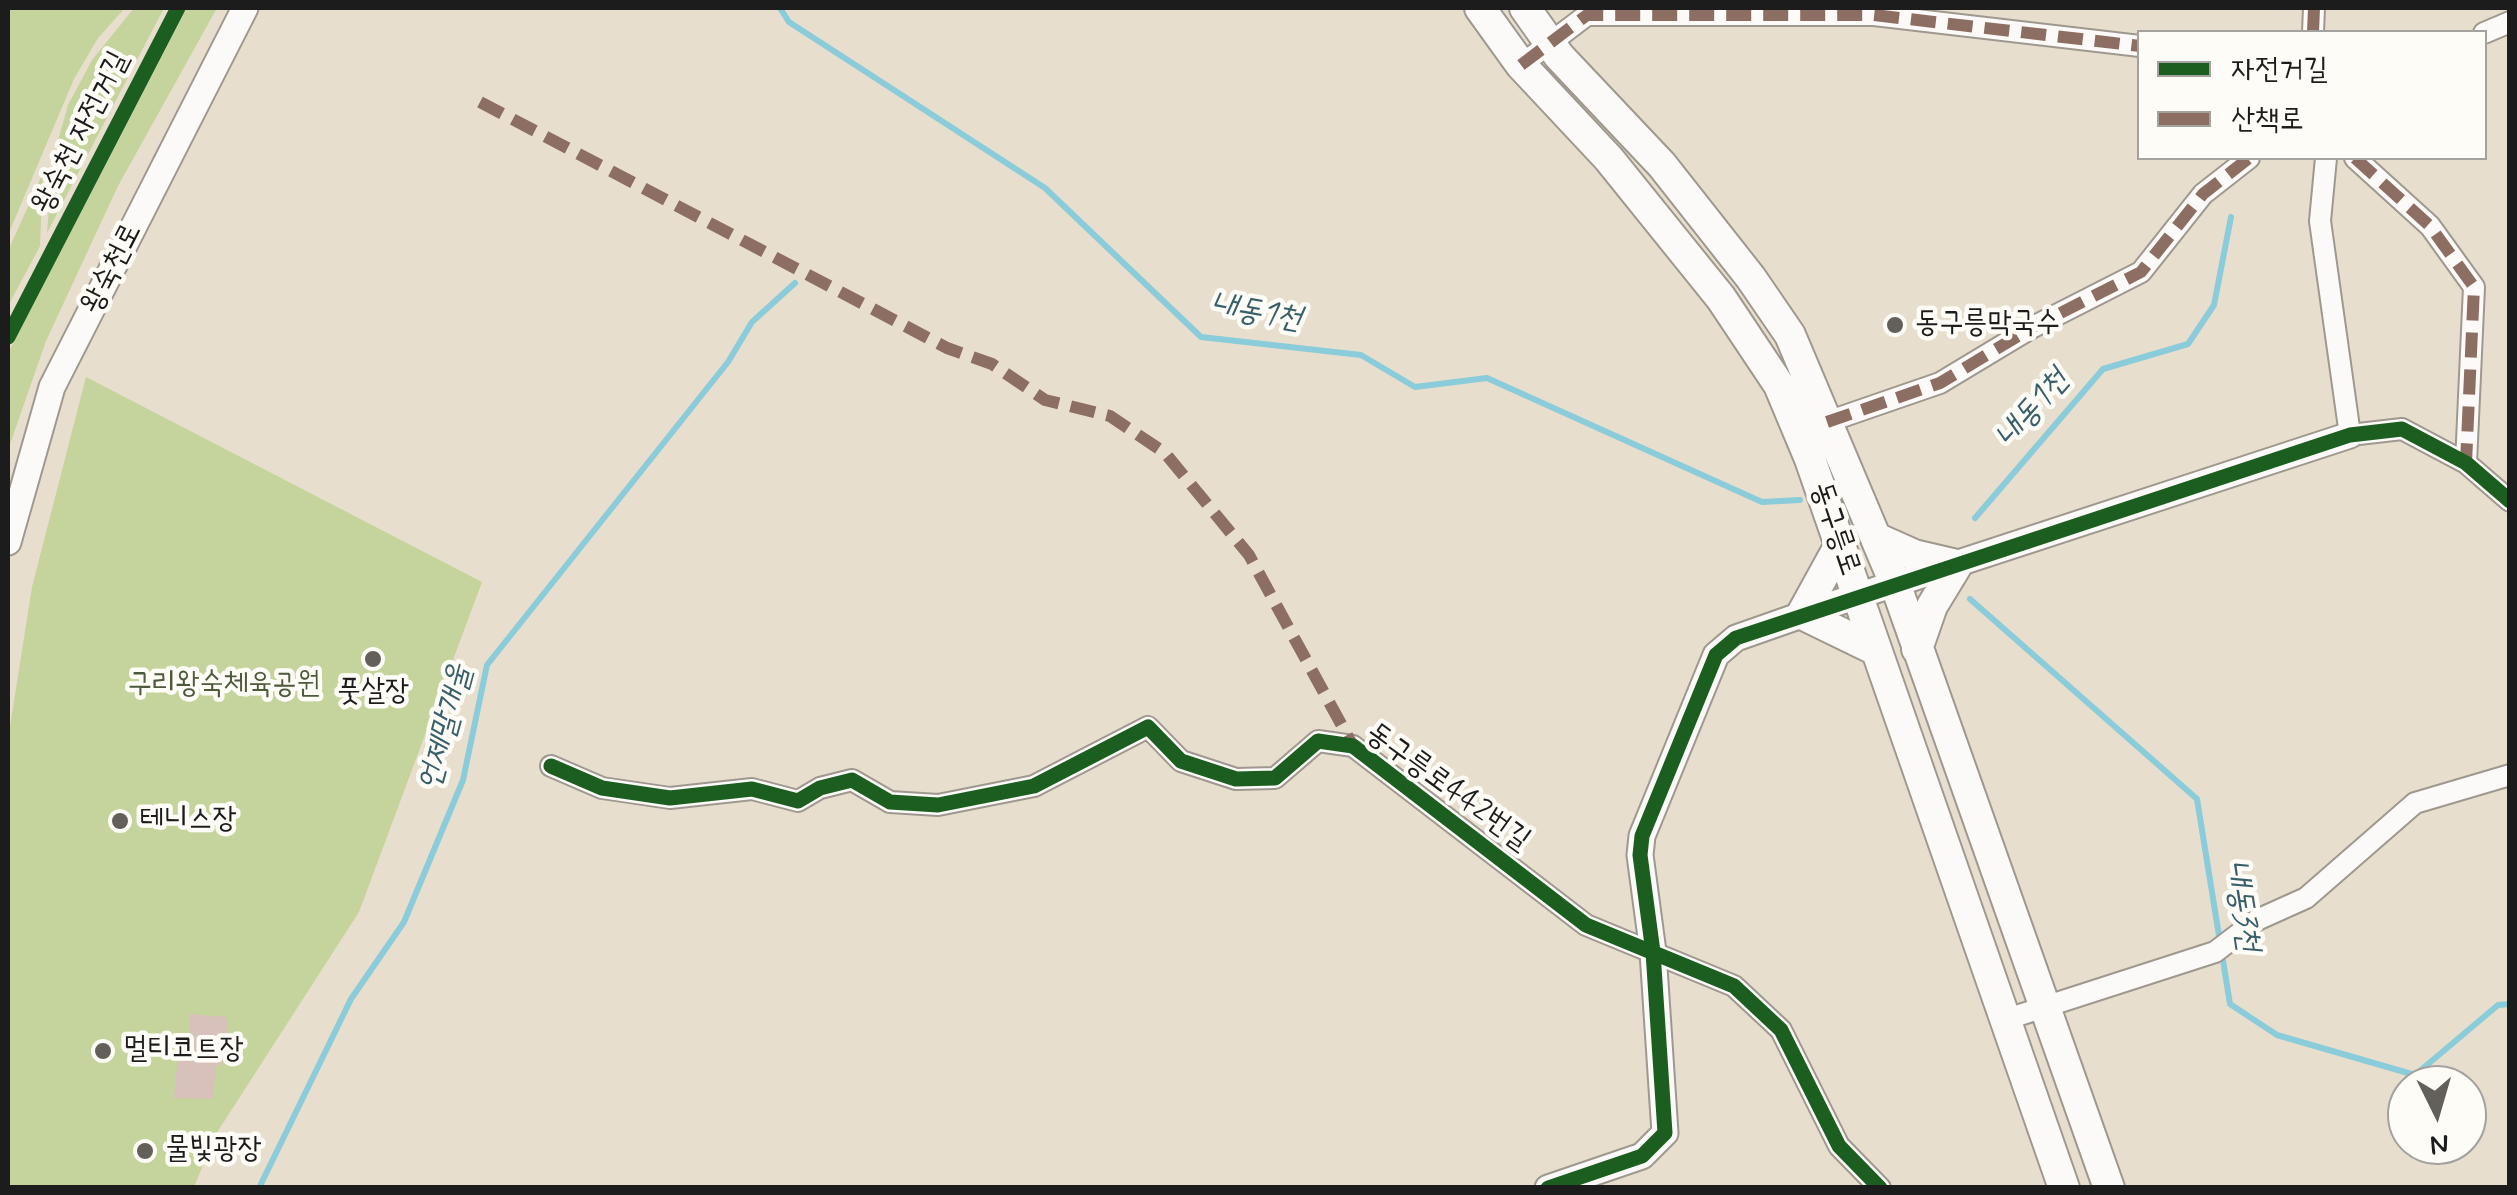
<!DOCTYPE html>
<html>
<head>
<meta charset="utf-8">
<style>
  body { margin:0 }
  #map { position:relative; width:2517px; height:1195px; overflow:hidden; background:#e8dece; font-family:Mynerve,"Poor Story",sans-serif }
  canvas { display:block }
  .frame { position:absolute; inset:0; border:10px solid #1c1c1c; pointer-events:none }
  .legend { position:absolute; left:2137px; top:30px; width:350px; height:130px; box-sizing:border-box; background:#fdfcf7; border:2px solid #a3a29f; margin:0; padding:12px 18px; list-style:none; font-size:30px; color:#1c1c1c }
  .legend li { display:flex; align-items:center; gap:20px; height:50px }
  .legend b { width:50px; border:2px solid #a3a29f }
  .north { position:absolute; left:2387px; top:1065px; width:100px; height:100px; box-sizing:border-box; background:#fdfcf7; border:2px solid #a3a29f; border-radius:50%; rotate:175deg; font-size:28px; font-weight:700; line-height:40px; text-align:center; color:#1c1c1c }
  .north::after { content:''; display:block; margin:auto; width:35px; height:45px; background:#63605a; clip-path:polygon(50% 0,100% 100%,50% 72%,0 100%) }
</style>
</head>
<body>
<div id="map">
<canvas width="2517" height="1195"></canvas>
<div class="frame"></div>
<ul class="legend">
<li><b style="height:12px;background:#1b5e20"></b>자전거길</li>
<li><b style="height:12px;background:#8d6e63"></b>산책로</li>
</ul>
<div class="north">N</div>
</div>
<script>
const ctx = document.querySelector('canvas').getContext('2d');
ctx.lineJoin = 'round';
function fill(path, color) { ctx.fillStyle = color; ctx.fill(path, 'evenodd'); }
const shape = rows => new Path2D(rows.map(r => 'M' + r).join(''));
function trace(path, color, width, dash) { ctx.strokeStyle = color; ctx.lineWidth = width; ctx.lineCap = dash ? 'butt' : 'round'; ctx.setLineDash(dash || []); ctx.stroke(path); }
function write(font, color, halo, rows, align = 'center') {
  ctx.font = font + ' Mynerve,"Poor Story",sans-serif'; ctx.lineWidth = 9; ctx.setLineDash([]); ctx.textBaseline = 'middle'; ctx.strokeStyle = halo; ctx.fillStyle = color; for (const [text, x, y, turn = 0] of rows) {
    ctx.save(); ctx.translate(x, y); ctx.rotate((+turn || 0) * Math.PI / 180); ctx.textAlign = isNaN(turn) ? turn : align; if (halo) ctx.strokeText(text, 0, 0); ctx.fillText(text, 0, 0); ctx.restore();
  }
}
fill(shape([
  [8,8,125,8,98,38,74,79,8,235],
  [134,8,164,8,47,233,53,158,68,105,92,60],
  [187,8,217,8,118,186,46,341,8,450,8,353],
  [43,173,40,246,8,306,8,251],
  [86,377,482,582,359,912,216,1134,194,1187,8,1188,8,739,32,587]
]), '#c5d49c');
trace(shape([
  [780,8,789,22,1045,188,1201,337,1361,355,1415,387,1487,378,1762,502,1800,500],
  [1975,518,2103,369,2188,344,2214,305,2231,217],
  [1970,599,2197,799,2230,1004,2277,1035,2415,1075,2498,1005,2510,1004],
  [259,1188,351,999,404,922,463,780,487,665,728,362,752,322,795,283]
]), '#8accda', 6);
fill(shape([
  [189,1014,228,1017,226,1055,221,1065,216,1066,213,1099,174,1098,180,1033,190,1033]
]), '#d7c1ba');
const minor = shape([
  [2313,32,2314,8],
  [2484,33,2510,22],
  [1521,65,1587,15,1874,15,2140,46],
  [2326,158,2320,221,2350,435,2402,429,2466,463,2510,501],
  [2355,158,2430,226,2474,287,2466,463],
  [1827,422,1940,383,2033,327,2141,272,2203,194,2249,158],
  [551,766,602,788,670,798,752,789,798,801,820,788,852,780,890,802,938,805,1034,786,1148,727,1181,761,1236,779,1275,778,1318,741,1353,746,1586,925,1734,986,1781,1030,1839,1146,1880,1188],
  [2004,1020,2215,952,2257,920,2306,898,2415,803,2510,775]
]);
const tertiary = shape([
  [8,542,52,387,245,8],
  [1548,1188,1642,1156,1665,1133,1653,952,1640,855,1642,836,1716,655,1736,638,1830,605,2350,435]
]);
const primary = shape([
  [1480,8,1521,65,1609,159,1721,298,1779,385,1810,459,2064,1188],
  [1525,8,1559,56,1662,165,1751,278,1790,335,1896,586,2109,1188],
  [1876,538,1914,555,1957,565,1932,606,1917,649],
  [1840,545,1802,614,1876,650]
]);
trace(minor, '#9e988f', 24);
trace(tertiary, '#9e988f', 29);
trace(primary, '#9e988f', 34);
trace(minor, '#fcfaf8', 20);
trace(tertiary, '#fcfaf8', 25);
trace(primary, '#fcfaf8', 30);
trace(shape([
  [2313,32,2314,8],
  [1521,65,1587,15,1874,15,2140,46],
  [480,102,947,348,992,364,1045,400,1110,416,1165,453,1249,555,1353,746],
  [2355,158,2430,226,2474,287,2466,463],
  [1827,422,1940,383,2033,327,2141,272,2203,194,2249,158]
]), '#8d6e63', 12, [25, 12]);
trace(shape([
  [8,337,178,8],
  [551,766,602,788,670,798,752,789,798,801,820,788,852,780,890,802,938,805,1034,786,1148,727,1181,761,1236,779,1275,778,1318,741,1353,746,1586,925,1734,986,1781,1030,1839,1146,1880,1188],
  [1548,1188,1642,1156,1665,1133,1653,952,1640,855,1642,836,1716,655,1736,638,2350,435,2402,429,2466,463,2510,501]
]), '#1b5e20', 15);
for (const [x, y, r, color] of [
  [1895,325,10,"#63605a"],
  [373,659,10,"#63605a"],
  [120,821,10,"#63605a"],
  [103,1051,10,"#63605a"],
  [145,1151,10,"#63605a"]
]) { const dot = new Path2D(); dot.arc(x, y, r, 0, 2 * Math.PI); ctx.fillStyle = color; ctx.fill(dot); trace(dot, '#fdfcf7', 4); }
write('30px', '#1c1c1c', '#fdfcf7', [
  ["왕숙천 자전거길",82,133,-63],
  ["왕숙천로",113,269,-63],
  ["동구릉로",1834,529,71],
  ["동구릉로442번길",1447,788,36]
]);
write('30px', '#1c1c1c', '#fdfcf7', [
  ["동구릉막국수",1915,325],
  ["풋살장",373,693,"center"],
  ["테니스장",140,821],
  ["멀티코트장",123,1051],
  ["물빛광장",165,1151]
], 'left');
write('30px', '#4d593b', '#fdfcf7', [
  ["구리왕숙체육공원",224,686]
]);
write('italic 32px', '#385f6a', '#fdfcf7', [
  ["내동1천",1256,314,10],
  ["내동1천",2034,410,-49],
  ["언제말개울",447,728,-75],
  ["내동3천",2240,906,81]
]);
</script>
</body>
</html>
